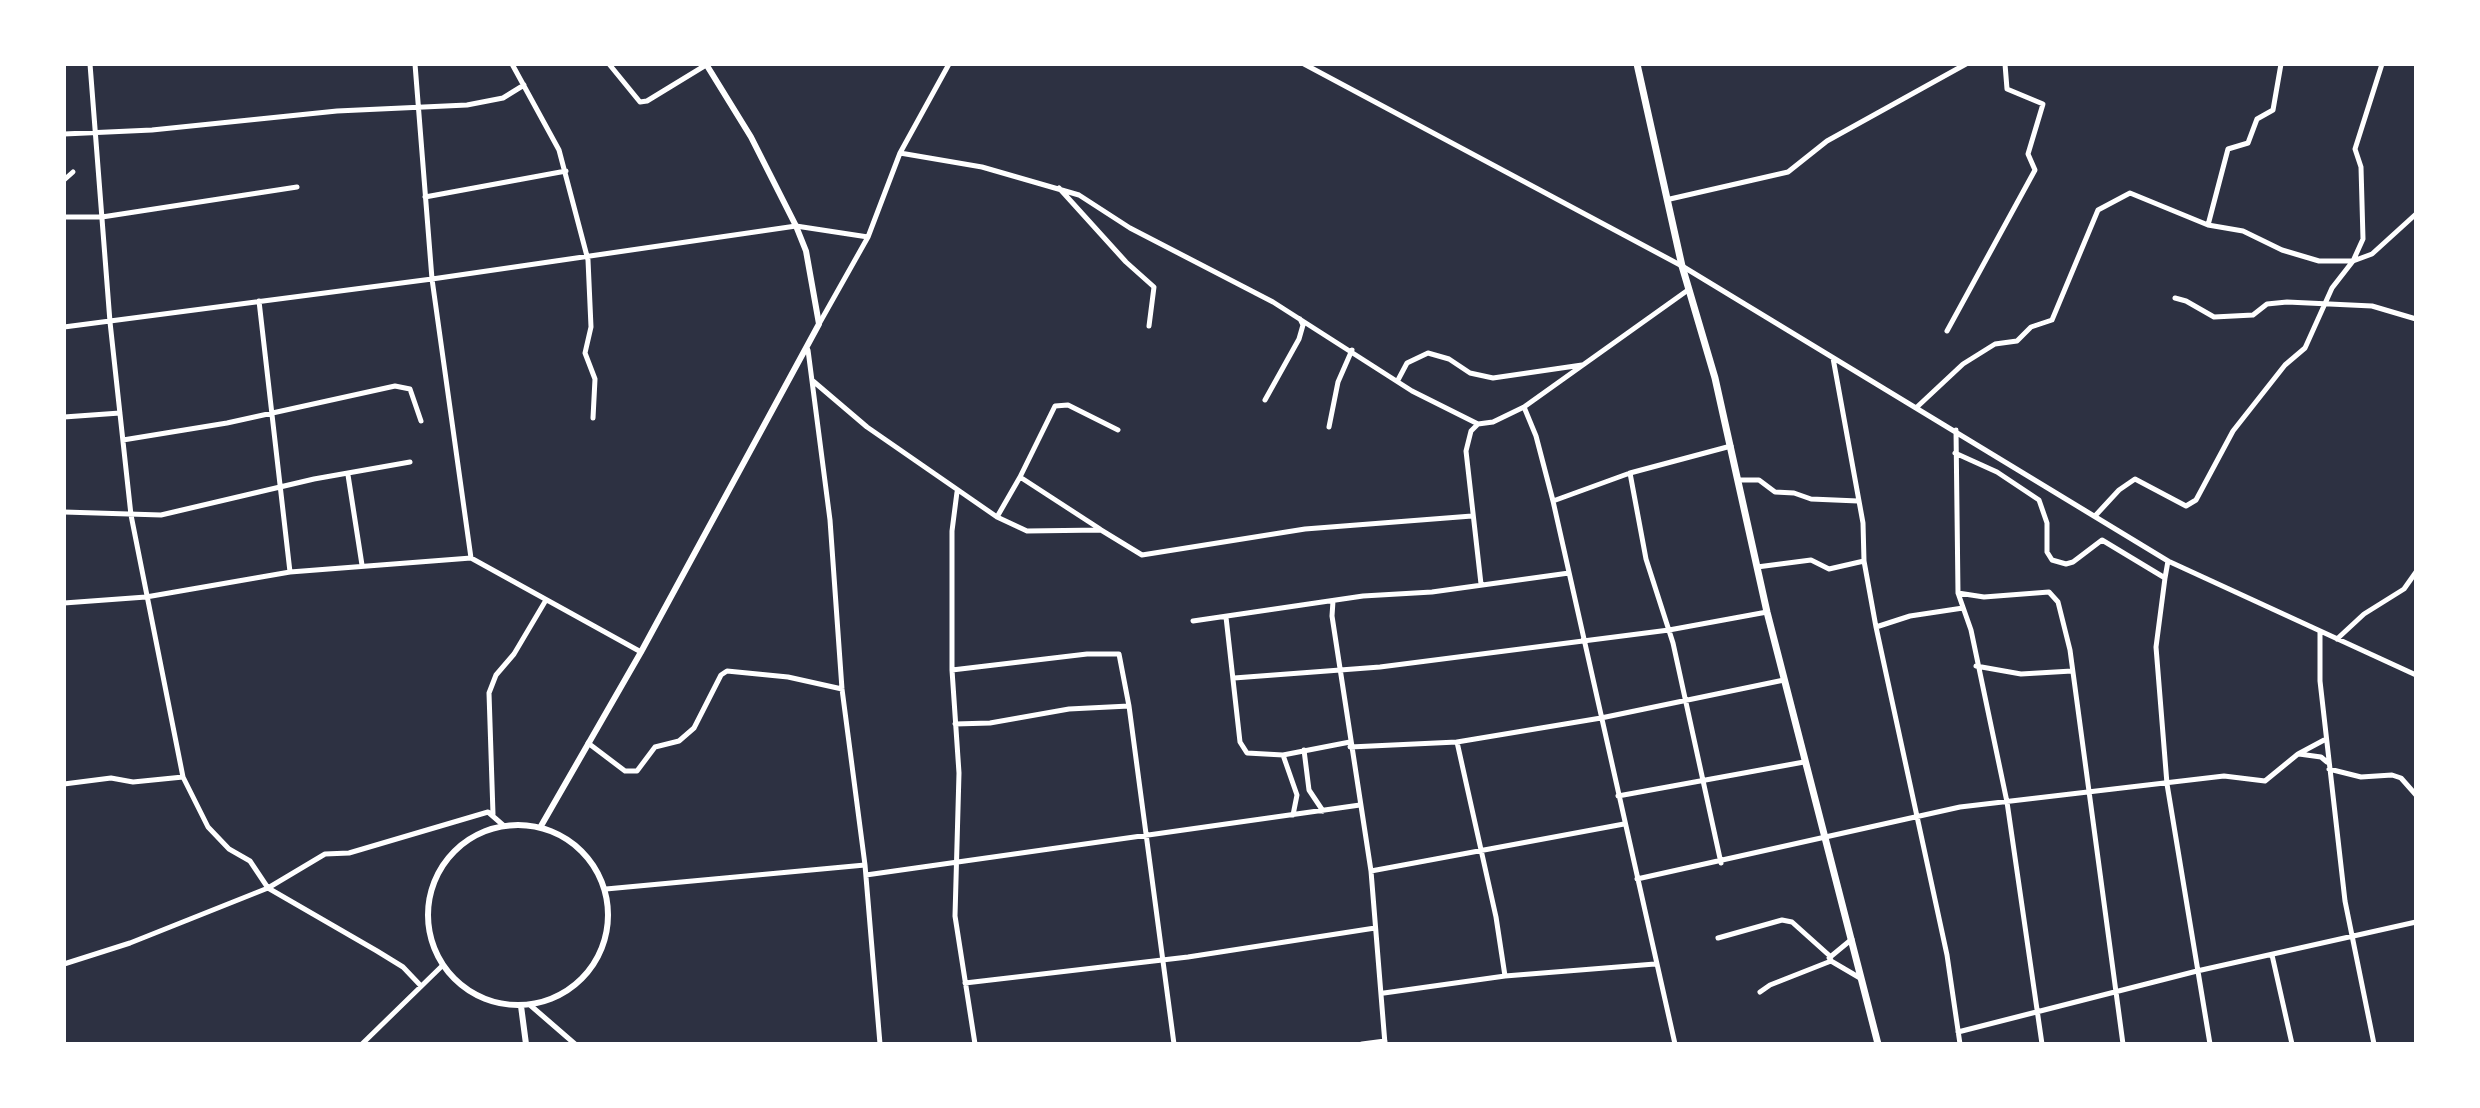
<!DOCTYPE html>
<html>
<head>
<meta charset="utf-8">
<style>
  body { margin:0 }
  #map { position:relative; width:2480px; height:1108px; overflow:hidden; background:#2d3142; font-family:"IBM Plex Sans",sans-serif }
  canvas { display:block }
  .frame { position:absolute; inset:0; border:66px solid #fff; pointer-events:none }
</style>
</head>
<body>
<div id="map">
<canvas width="2480" height="1108"></canvas>
<div class="frame"></div>
</div>
<script>
const ctx = document.querySelector('canvas').getContext('2d');
ctx.lineJoin = 'round';
const shape = rows => new Path2D(rows.map(r => 'M' + r).join(''));
function trace(path, color, width, dash) { ctx.strokeStyle = color; ctx.lineWidth = width; ctx.lineCap = dash ? 'butt' : 'round'; ctx.setLineDash(dash || []); ctx.stroke(path); }
trace(shape([
  [90,64,110,322,131,515,183,777,208,827,229,849,250,861,268,888,377,951,403,967,421,986],
  [415,64,432,279,471,558],
  [512,64,559,150,588,260,591,327,585,353,595,379,593,418],
  [609,64,640,102,647,101,706,65],
  [1304,64,1682,266,2168,561,2416,675],
  [2382,64,2355,149,2361,167,2363,239,2353,261,2372,254,2416,214],
  [64,134,152,130,337,111,467,105,503,98,524,85],
  [900,153,982,167,1079,195,1130,228,1273,302,1412,391,1478,424,1493,422,1524,407,1688,290],
  [64,180,73,172],
  [1059,188,1126,262,1154,287,1149,326],
  [425,197,566,171],
  [1670,199,1788,172,1827,141,1966,64],
  [64,217,102,217,297,187],
  [2208,225,2228,149,2248,143,2257,119,2273,110,2281,64],
  [2175,298,2186,301,2214,317,2253,315,2267,304,2287,302,2372,306,2416,319],
  [259,301,290,572],
  [819,324,868,237,900,153,949,64],
  [64,327,432,279,796,226,868,237],
  [1947,331,2035,170,2028,154,2043,104,2007,89,2005,64],
  [808,350,830,520,842,689,865,865,880,1044],
  [1833,358,1863,523,1864,561,1876,627,1947,955,1960,1044],
  [1398,380,1407,363,1428,353,1449,359,1470,373,1493,378,1582,365],
  [813,381,867,427,997,517,1027,531,1101,530,1142,555,1305,529,1472,516],
  [1265,400,1299,339,1303,325,1300,319],
  [1524,407,1536,436,1553,501,1675,1044],
  [1917,407,1963,364,1995,344,2017,341,2031,327,2052,320,2098,210,2130,193,2208,225,2243,231,2282,250,2319,261,2353,261],
  [64,417,120,413],
  [1478,424,1471,431,1466,451,1481,584],
  [1329,427,1338,382,1352,350],
  [1956,430,1958,593,1971,630,2007,802,2042,1044],
  [123,440,227,423,395,386,410,389,421,421],
  [1955,453,1997,472,2039,500,2047,523,2047,552,2052,560,2066,564,2073,562,2102,540,2165,578,2156,647,2167,784,2210,1044],
  [1630,473,1646,559,1673,643,1721,863],
  [348,475,362,565],
  [1020,477,1055,406,1068,405,1118,430],
  [1739,480,1759,480,1775,492,1794,493,1811,499,1858,501],
  [957,492,952,531,952,670,959,773,955,916,975,1044],
  [1553,501,1630,473,1731,446],
  [64,512,161,515,314,479,410,462],
  [2095,516,2119,490,2135,479,2186,506,2196,500,2233,431,2285,365,2305,348,2332,288,2353,261],
  [997,517,1020,477,1100,529],
  [1757,567,1811,560,1829,569,1864,561],
  [2165,578,2168,561],
  [1958,593,1984,597,2049,592,2058,602,2070,650,2123,1044],
  [1333,601,1332,616,1371,871,1385,1044],
  [64,603,146,597,290,572,471,558,641,652],
  [1226,617,1240,742,1247,753,1283,755,1350,742],
  [1193,621,1363,596,1432,592,1569,573],
  [1876,627,1910,616,1963,608],
  [2320,631,2320,681,2345,901,2374,1044],
  [2337,639,2364,614,2404,589,2416,572],
  [1976,666,2021,674,2072,671],
  [952,670,1087,654,1119,654,1129,706,1174,1044],
  [1234,678,1380,667,1669,630,1767,612],
  [955,724,990,723,1069,709,1129,706],
  [1457,742,1496,917,1505,976],
  [588,743,625,771,637,771,655,747,679,741,694,728,721,675,727,671,788,677,842,689],
  [1350,747,1457,742,1601,718,1784,680],
  [1304,750,1309,790,1323,811],
  [2299,754,2321,757,2327,762],
  [1283,755,1297,795,1293,815],
  [2329,769,2361,777,2392,775,2401,778,2416,795],
  [64,784,111,778,133,782,183,777],
  [1618,796,1804,762],
  [493,814,489,693,496,675,514,654,546,600],
  [1371,871,1624,824],
  [866,875,1360,805],
  [1637,879,1960,807,2224,776,2265,781,2298,754,2326,739],
  [606,889,865,865],
  [1718,938,1782,920,1792,922,1831,957],
  [2272,955,2292,1044],
  [1829,958,1852,939],
  [64,964,130,943,268,888,325,854,349,853,488,812,503,825],
  [965,983,1188,957,1375,928],
  [1760,992,1770,985,1831,961,1860,978],
  [1384,993,1505,976,1655,964],
  [530,1005,575,1044],
  [1958,1032,2197,971,2416,922],
  [362,1044,443,965],
  [1362,1044,1385,1041]
]), '#fff', 5);
trace(shape([
  '428 915a90 90 0 1 1 180 0a90 90 0 1 1-180 0Z',
  [541,826,641,652,819,324,806,251,796,226,751,137,706,64],
  [521,1006,526,1044]
]), '#fff', 6);
trace(shape([
  [1637,64,1682,266,1715,378,1767,612,1878,1044]
]), '#fff', 7);
</script>
</body>
</html>
